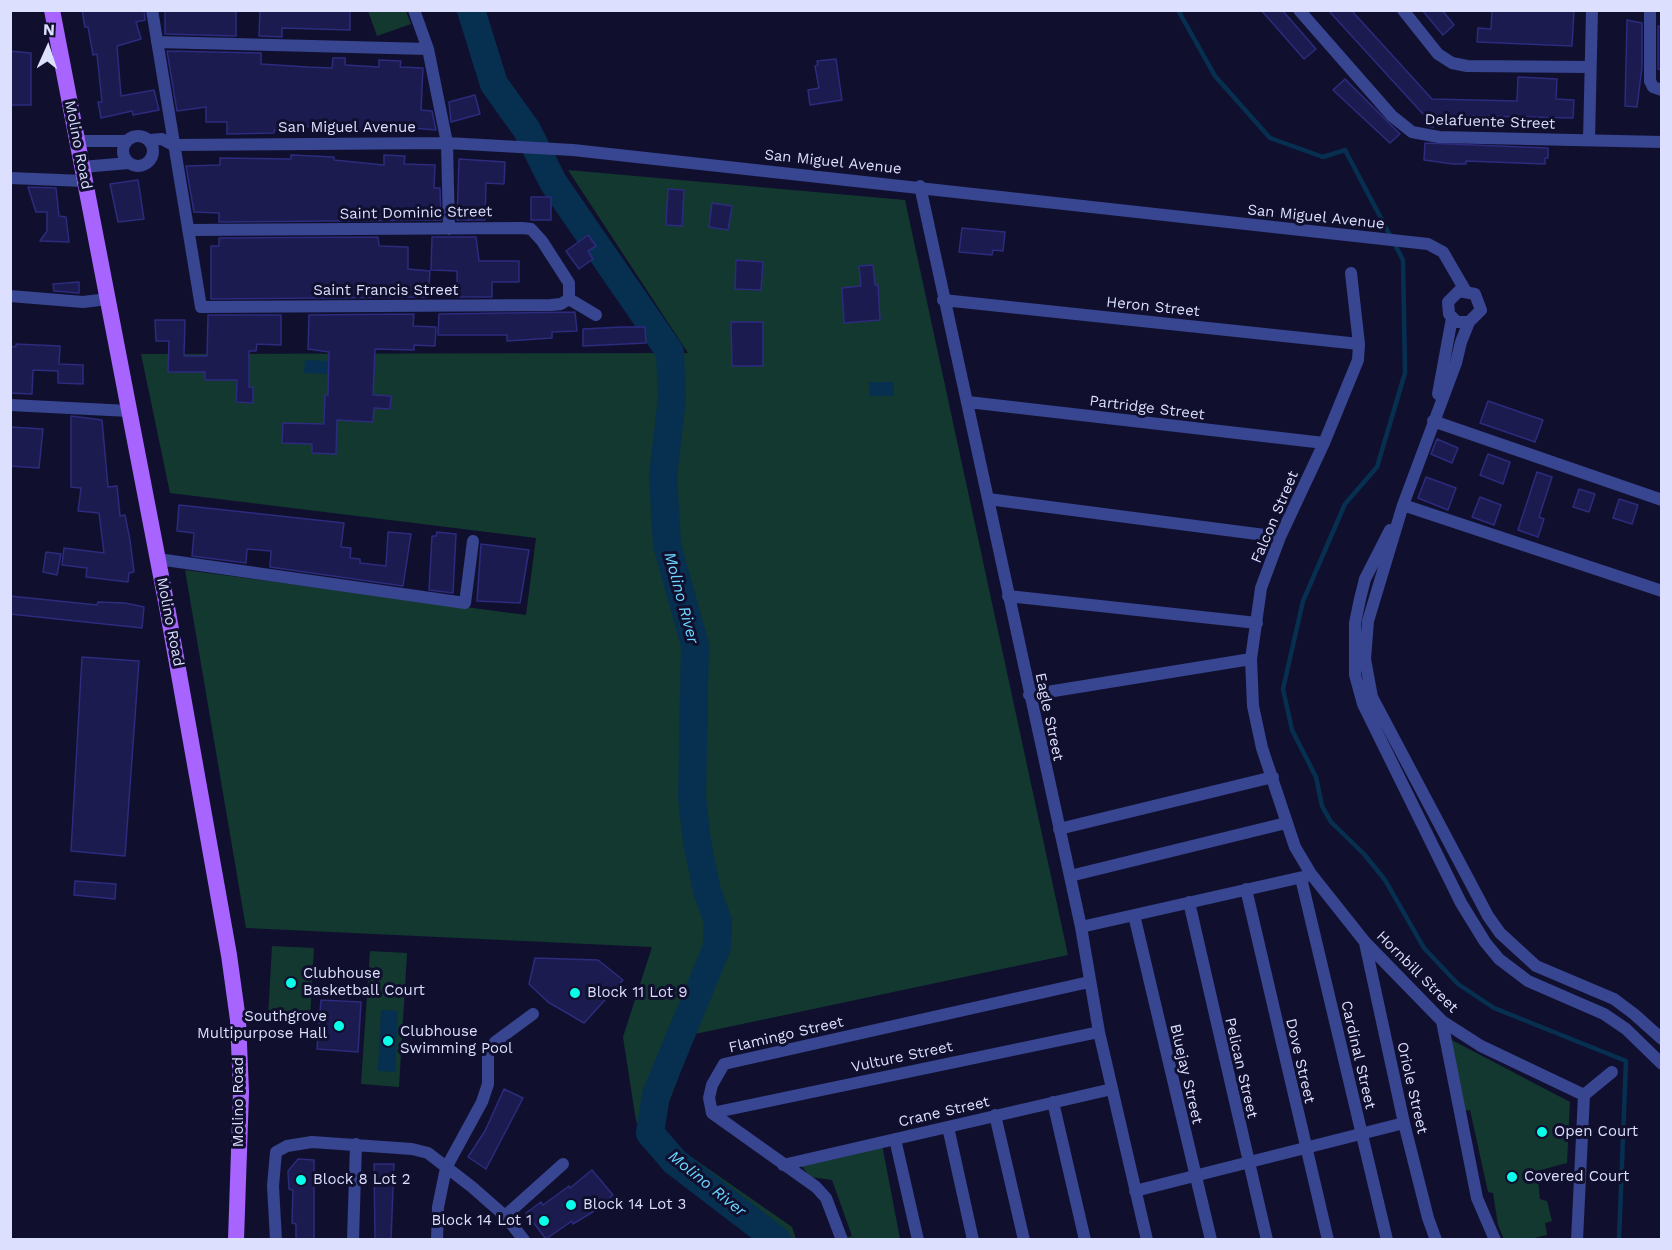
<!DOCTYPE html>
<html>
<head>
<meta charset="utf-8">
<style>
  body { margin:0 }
  #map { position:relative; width:1672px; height:1250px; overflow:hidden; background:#10102e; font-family:"Work Sans",sans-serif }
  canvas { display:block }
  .frame { position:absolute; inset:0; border:12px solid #dddfff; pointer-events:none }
  .north { position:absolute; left:18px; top:18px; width:60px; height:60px; -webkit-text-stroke:4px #10102e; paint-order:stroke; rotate:3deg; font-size:16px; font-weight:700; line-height:24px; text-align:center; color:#dddfff }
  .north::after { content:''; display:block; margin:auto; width:21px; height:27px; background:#dddfff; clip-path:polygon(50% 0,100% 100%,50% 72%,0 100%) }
</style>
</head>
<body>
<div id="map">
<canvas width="1672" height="1250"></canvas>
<div class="frame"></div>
<div class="north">N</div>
</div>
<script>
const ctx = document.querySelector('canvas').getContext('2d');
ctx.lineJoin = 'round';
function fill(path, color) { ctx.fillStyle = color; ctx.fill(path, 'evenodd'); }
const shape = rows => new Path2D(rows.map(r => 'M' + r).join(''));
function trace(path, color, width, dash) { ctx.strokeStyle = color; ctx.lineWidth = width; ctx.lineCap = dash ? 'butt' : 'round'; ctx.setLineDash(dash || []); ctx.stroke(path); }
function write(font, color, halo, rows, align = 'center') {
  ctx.font = font + ' "Work Sans",sans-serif'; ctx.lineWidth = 6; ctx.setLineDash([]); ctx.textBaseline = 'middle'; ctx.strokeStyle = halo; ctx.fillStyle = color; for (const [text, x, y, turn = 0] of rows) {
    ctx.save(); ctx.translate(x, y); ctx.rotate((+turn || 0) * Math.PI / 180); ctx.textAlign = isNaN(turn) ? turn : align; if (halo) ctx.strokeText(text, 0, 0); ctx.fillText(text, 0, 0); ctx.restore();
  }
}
fill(shape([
  [368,11,406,11,411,24,377,36],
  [568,170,905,200,1068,955,695,1034,657,1133,792,1227,796,1239,763,1240,761,1233,668,1165,648,1143,636,1121,623,1037,652,947,246,928,185,570,526,615,536,538,170,493,141,354,688,353],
  [272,946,314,948,310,1020,268,1018],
  [370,951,407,953,399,1087,361,1084],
  [1446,1037,1570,1102,1567,1163,1537,1171,1540,1199,1547,1201,1552,1221,1545,1223,1547,1235,1530,1239,1504,1239,1498,1225,1493,1193,1488,1192,1470,1110,1464,1111],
  [881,1139,900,1239,842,1239,852,1236,832,1180,810,1177,797,1160]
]), '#123830');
fill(shape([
  [305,360,328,361,327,374,304,373],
  [869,382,894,382,894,396,869,396],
  [381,1010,398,1011,395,1072,378,1071]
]), '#072f50');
trace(shape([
  [1178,10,1215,76,1270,138,1323,157,1345,150,1403,260,1405,373,1377,467,1345,504,1303,601,1283,689,1292,730,1316,777,1322,806,1331,822,1364,854,1385,880,1424,948,1458,984,1494,1008,1626,1061,1619,1240]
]), '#072f50', 4.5);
trace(shape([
  [471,10,494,84,527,130,553,182,670,352,672,399,663,476,667,545,695,645,692,797,697,842,707,891,718,921,717,947,656,1095,650,1133,675,1162,777,1240]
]), '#072f50', 28);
const building = shape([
  [82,10,144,10,145,20,136,22,141,39,117,46,121,96,154,90,159,110,133,115,132,111,101,118,98,102,102,102,97,54,93,55,88,27,85,27,82,10],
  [165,10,236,10,236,36,165,34,165,10],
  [260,10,350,10,350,30,282,28,282,37,259,36,260,10],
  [1261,10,1282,10,1316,49,1304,59,1261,10],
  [1328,10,1351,10,1432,99,1517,101,1518,77,1557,79,1556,99,1574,100,1573,118,1436,115,1433,127,1425,126,1426,112,1423,114,1328,10],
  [1422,10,1442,10,1454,25,1443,35,1422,10],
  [1492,10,1574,10,1572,46,1477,42,1478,28,1491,29,1492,10],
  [1627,20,1642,23,1642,67,1637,107,1625,106,1627,20],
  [1658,26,1662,27,1662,70,1658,69,1658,26],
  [10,51,31,53,31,105,10,105,10,51],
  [167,51,261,53,261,64,307,67,332,68,333,58,345,58,345,65,379,67,379,60,401,61,400,67,423,68,421,110,432,111,436,130,413,128,413,132,391,132,391,129,347,130,347,127,322,126,297,127,297,131,274,130,274,133,227,134,227,122,206,122,206,107,177,111,167,51],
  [836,59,842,100,810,105,808,90,819,88,815,66,818,65,817,61,836,59],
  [1345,79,1400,134,1390,143,1333,90,1345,79],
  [475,95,480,114,451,122,449,102,475,95],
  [1425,143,1548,148,1548,158,1545,158,1545,164,1466,161,1466,164,1453,164,1424,160,1425,143],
  [291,155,334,157,334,160,384,165,384,155,405,156,404,164,435,165,434,188,440,188,441,220,219,222,219,213,194,212,186,166,220,165,220,158,291,159,291,155],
  [459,159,505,162,504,184,486,183,485,220,457,220,459,159],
  [138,180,144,219,118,222,110,184,138,180],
  [28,187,56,188,59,216,66,217,69,242,40,241,47,231,47,212,36,212,28,187],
  [668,189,684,190,682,226,666,225,668,189],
  [531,197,551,197,551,220,531,220,531,197],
  [712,203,732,206,728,230,709,227,712,203],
  [962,228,1005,232,1003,251,993,250,992,255,959,252,962,228],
  [588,235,596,246,588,251,593,259,579,269,566,251,588,235],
  [378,237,379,246,408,247,408,269,430,271,428,297,211,299,211,246,219,246,219,238,378,237],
  [432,237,476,237,479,261,519,261,519,282,492,282,492,297,457,297,457,271,431,270,432,237],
  [736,260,763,262,761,290,735,289,736,260],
  [873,265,875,285,878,285,880,320,844,323,842,288,861,286,859,266,873,265],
  [79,282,79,293,54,291,53,284,79,282],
  [575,312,577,331,552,332,552,338,507,341,507,335,438,335,439,314,575,312],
  [414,314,413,326,436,327,435,346,414,345,414,350,375,349,373,395,391,396,390,409,374,408,373,422,337,420,336,454,312,453,312,444,282,443,283,423,324,424,325,395,328,395,329,352,308,349,309,315,414,314],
  [208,315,281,315,281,345,257,344,256,351,249,351,249,387,253,387,253,403,236,402,237,380,205,380,205,372,168,372,169,341,156,341,155,320,185,320,184,356,207,356,208,315],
  [731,322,763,322,763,366,732,366,731,322],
  [622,327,645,327,646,343,583,346,583,329,622,327],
  [16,344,60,346,59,364,83,365,83,384,58,383,58,371,33,370,32,394,10,393,10,346,16,347,16,344],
  [1488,401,1543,420,1535,442,1480,423,1488,401],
  [71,416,102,420,108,487,117,486,120,516,125,515,130,540,134,572,129,573,128,582,86,577,87,568,62,565,64,548,104,553,99,513,78,511,81,488,71,487,71,416],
  [10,427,43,429,39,468,10,466,10,427],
  [1437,439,1458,448,1452,463,1431,454,1437,439],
  [1488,454,1510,462,1503,484,1480,475,1488,454],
  [1537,472,1552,477,1539,517,1544,519,1538,537,1518,530,1537,472],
  [1426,477,1456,488,1448,510,1418,498,1426,477],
  [1579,489,1595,494,1589,512,1573,507,1579,489],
  [1480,497,1501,505,1494,525,1472,517,1480,497],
  [1619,499,1638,505,1632,524,1613,518,1619,499],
  [179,505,344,523,341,547,351,548,350,558,360,559,360,563,386,566,388,532,411,534,403,586,270,567,271,551,247,549,246,563,192,556,194,533,177,531,179,505],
  [437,532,456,534,453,593,429,590,432,536,436,536,437,532],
  [481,544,529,550,520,603,477,601,481,544],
  [46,552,61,554,57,575,43,572,46,552],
  [10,596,97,605,98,602,125,603,144,607,142,628,10,614,10,596],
  [82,657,139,661,125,856,71,851,82,657],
  [75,881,116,884,115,899,74,895,75,881],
  [535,958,598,960,623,980,584,1023,548,1002,529,984,535,958],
  [321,1000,361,1002,358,1052,317,1049,321,1000],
  [504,1089,523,1098,486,1169,468,1157,485,1131,504,1089],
  [298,1159,314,1160,314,1239,296,1239,296,1224,292,1223,293,1190,289,1189,288,1171,298,1159],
  [374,1164,394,1164,391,1239,375,1239,374,1164],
  [592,1170,613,1195,599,1208,573,1224,572,1221,546,1239,526,1213,541,1202,543,1205,569,1186,570,1188,592,1170]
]);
fill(building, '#1b1b50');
trace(building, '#2c2b7e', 1.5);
trace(shape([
  [152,10,201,307,551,305,561,304,569,299],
  [414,10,428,49,447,143,449,229],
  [1299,10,1392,116,1412,132,1439,137,1662,142],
  [1403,10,1438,54,1452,63,1467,66,1590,67],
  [1650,10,1650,81,1653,87,1662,90],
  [157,42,428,49],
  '123 151a15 15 0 1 1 30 0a15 15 0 1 1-30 0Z',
  [150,140,162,139,173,145,447,143,573,150,1428,244,1443,252,1465,290],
  [1589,140,1592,10],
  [77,141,127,141],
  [82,167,129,163],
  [920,186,1081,927,1099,1032,1147,1240],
  [188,230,522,228,531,229,542,241,569,283,569,299],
  [1351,273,1359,344,1358,360,1324,443,1280,537,1261,588,1251,659,1253,706,1262,748,1295,847,1311,874,1365,942,1442,1021,1481,1046,1584,1095,1577,1240],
  [10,296,83,302,108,299],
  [569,299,596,315],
  [943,300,1359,344],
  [1469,322,1457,322,1449,314,1448,302,1459,291,1475,294,1481,310,1469,322,1461,342,1456,363,1403,505,1368,621,1365,659,1372,697,1488,916,1500,933,1536,966,1614,999,1634,1014,1662,1039],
  [1438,394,1452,318],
  [968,402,1324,443],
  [10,405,129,411],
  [1433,421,1662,500],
  [988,499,1280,537],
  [1403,505,1662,591],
  [1390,530,1365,579,1360,599,1355,623,1355,675,1363,704,1461,903,1485,942,1499,959,1528,981,1604,1014,1626,1029,1662,1064],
  [158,559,465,603,473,541],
  [1008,596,1257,623],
  [1029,695,1251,659],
  [1059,829,1273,777],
  [1070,876,1286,823],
  [1301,878,1387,1240],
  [1246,889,1328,1240],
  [1189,902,1267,1240],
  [1134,915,1211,1240],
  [1081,927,1307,876],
  [1365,943,1404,1123,1428,1218,1436,1240],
  [1442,1021,1477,1198,1495,1240],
  [1584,1095,1612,1072],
  [1053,1102,1085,1240],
  [712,1113,1099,1032],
  [995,1115,1024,1240],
  [948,1127,973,1240],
  [895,1139,918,1240],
  [783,1165,1112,1089],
  [1135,1191,1404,1123],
  [505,1216,563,1164],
  [276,1240,273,1186,276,1152,287,1146,312,1142,412,1149,428,1153,472,1187,505,1216,524,1240],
  [353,1240,356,1144],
  [437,1240,438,1207,446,1168,482,1102,488,1084,488,1055,495,1042,533,1014],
  [842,1240,826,1198,816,1187,712,1113,709,1098,712,1085,724,1064,1089,982]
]), '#384590', 12);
trace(shape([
  [10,178,84,181]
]), '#384590', 12);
trace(shape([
  [52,10,167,607,229,955,238,1020,241,1092,236,1240]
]), '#a764ff', 16);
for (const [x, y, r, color] of [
  [291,983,6,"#09ffe9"],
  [575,993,6,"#09ffe9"],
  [339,1026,6,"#09ffe9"],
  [388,1041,6,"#09ffe9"],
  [1542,1132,6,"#09ffe9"],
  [1512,1177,6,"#09ffe9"],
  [301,1180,6,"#09ffe9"],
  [571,1205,6,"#09ffe9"],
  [544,1221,6,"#09ffe9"]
]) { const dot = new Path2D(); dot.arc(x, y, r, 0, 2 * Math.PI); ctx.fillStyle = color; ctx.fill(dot); trace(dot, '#10102e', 2); }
write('15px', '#dddfff', '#10102e', [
  ["Delafuente Street",1490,122,2],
  ["San Miguel Avenue",347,128],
  ["Molino Road",78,145,79],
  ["San Miguel Avenue",833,162,6],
  ["Saint Dominic Street",416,213,-1],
  ["San Miguel Avenue",1316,217,6],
  ["Saint Francis Street",386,291],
  ["Heron Street",1153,307,6],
  ["Partridge Street",1147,408,7],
  ["Falcon Street",1275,517,-67],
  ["Molino Road",170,622,79],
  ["Eagle Street",1049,717,78],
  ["Hornbill Street",1417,972,45],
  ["Flamingo Street",786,1035,-13],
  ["Cardinal Street",1358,1055,77],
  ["Vulture Street",902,1057,-12],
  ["Dove Street",1300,1061,77],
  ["Pelican Street",1241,1068,77],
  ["Bluejay Street",1186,1074,77],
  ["Oriole Street",1412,1088,77],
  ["Molino Road",239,1102,-90],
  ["Crane Street",944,1112,-13]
]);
write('15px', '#dddfff', '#10102e', [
  ["Clubhouse",303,974],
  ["Basketball Court",303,991],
  ["Block 11 Lot 9",587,993],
  ["Southgrove",327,1017,"right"],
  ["Multipurpose Hall",327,1034,"right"],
  ["Clubhouse",400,1032],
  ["Swimming Pool",400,1049],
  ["Open Court",1554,1132],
  ["Covered Court",1524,1177],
  ["Block 8 Lot 2",313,1180],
  ["Block 14 Lot 3",583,1205],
  ["Block 14 Lot 1",532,1221,"right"]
], 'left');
write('italic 16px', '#6bd7ff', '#10102e', [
  ["Molino River",681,598,75],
  ["Molino River",707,1184,39]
]);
</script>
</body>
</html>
